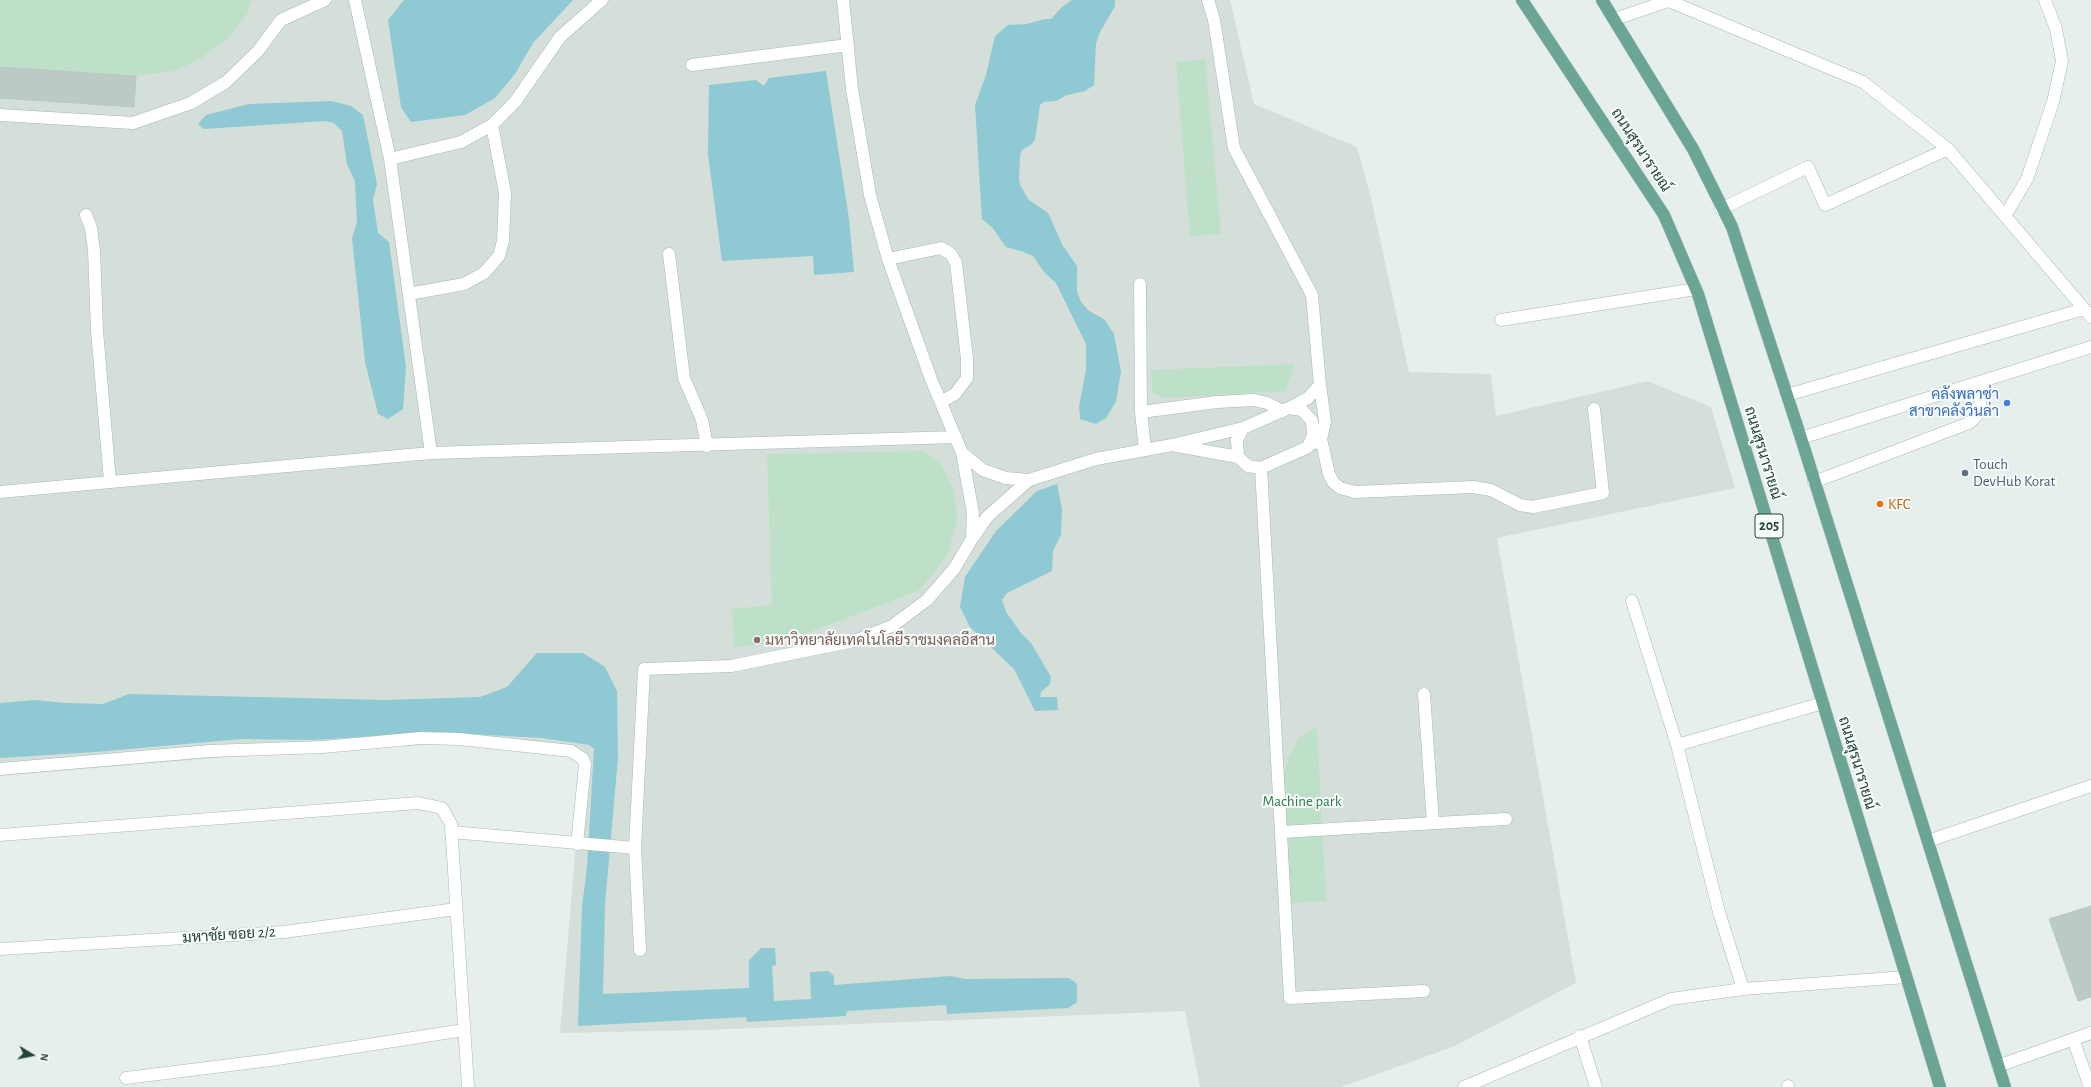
<!DOCTYPE html>
<html>
<head>
<meta charset="utf-8">
<style>
  body { margin:0 }
  #map { position:relative; width:2091px; height:1087px; overflow:hidden; background:#e6efeb; font-family:"Alegreya Sans",sans-serif }
  canvas { display:block }
  .north { position:absolute; left:12px; top:1035px; width:40px; height:40px; -webkit-text-stroke:3px #f7fbf9; paint-order:stroke; rotate:100deg; font-size:11px; font-weight:700; line-height:16px; text-align:center; color:#24423a }
  .north::after { content:''; display:block; margin:auto; width:14px; height:18px; background:#24423a; clip-path:polygon(50% 0,100% 100%,50% 72%,0 100%) }
</style>
</head>
<body>
<div id="map">
<canvas width="2091" height="1087"></canvas>
<div class="north">N</div>
</div>
<script>
const ctx = document.querySelector('canvas').getContext('2d');
ctx.lineJoin = 'round';
function fill(path, color) { ctx.fillStyle = color; ctx.fill(path, 'evenodd'); }
const shape = rows => new Path2D(rows.map(r => 'M' + r).join(''));
function trace(path, color, width, dash) { ctx.strokeStyle = color; ctx.lineWidth = width; ctx.lineCap = dash ? 'butt' : 'round'; ctx.setLineDash(dash || []); ctx.stroke(path); }
function write(font, color, halo, rows, align = 'center') {
  ctx.font = font + ' "Alegreya Sans",Sarabun,sans-serif'; ctx.lineWidth = 4; ctx.setLineDash([]); ctx.textBaseline = 'middle'; ctx.strokeStyle = halo; ctx.fillStyle = color; for (const [text, x, y, turn = 0] of rows) {
    ctx.save(); ctx.translate(x, y); ctx.rotate((+turn || 0) * Math.PI / 180); ctx.textAlign = isNaN(turn) ? turn : align; if (halo) ctx.strokeText(text, 0, 0); ctx.fillText(text, 0, 0); ctx.restore();
  }
}
fill(shape([
  [0,0,1230,0,1254,104,1357,147,1371,198,1409,372,1491,374,1496,416,1648,381,1711,407,1735,488,1497,538,1576,983,1455,1046,1341,1087,1200,1087,1185,1011,704,1030,560,1033,576,844,580,758,464,743,312,750,0,776]
]), '#d4dfda');
fill(shape([
  [0,0,252,0,247,14,226,40,200,59,174,71,137,76,134,107,0,98],
  [1205,59,1221,234,1190,236,1176,62],
  [1294,364,1286,391,1163,398,1152,392,1151,370],
  [924,451,940,462,954,490,957,521,947,556,920,590,792,639,734,648,732,609,772,605,767,454],
  [1317,727,1326,901,1289,903,1282,783,1288,759,1299,737]
]), '#bfe0c8');
fill(shape([
  [404,0,573,0,533,43,515,74,495,98,465,115,411,122,401,107,388,20],
  [1072,0,1115,0,1115,6,1100,32,1096,43,1094,85,1085,91,1067,95,1056,101,1044,102,1040,105,1035,140,1032,144,1022,150,1020,156,1019,179,1020,185,1029,200,1048,213,1063,246,1077,266,1077,291,1081,302,1089,311,1104,319,1114,334,1121,372,1116,402,1106,418,1096,424,1080,419,1079,406,1086,370,1086,344,1056,283,1044,272,1033,256,1021,251,1006,247,992,227,982,219,975,105,986,75,995,36,1008,25,1027,24,1045,19,1051,19,1063,6],
  [826,71,849,219,854,272,814,275,813,256,722,261,708,154,709,85,756,80,764,86,769,78],
  [331,101,351,106,363,115,377,184,373,200,378,233,389,242,406,367,403,409,388,419,378,414,365,362,352,238,357,222,355,181,347,164,342,131,334,123,325,121,204,129,198,124,206,115,249,104],
  [1057,484,1062,509,1061,535,1053,551,1052,571,1007,593,1002,600,1006,612,1021,633,1031,643,1051,677,1050,684,1041,692,1040,697,1057,697,1058,710,1035,711,1014,669,970,627,960,607,965,577,996,531,1037,491],
  [537,653,583,653,605,667,617,691,618,758,605,904,603,994,749,988,749,960,761,948,775,948,776,965,772,966,774,1001,811,999,810,972,828,971,834,976,834,985,951,976,965,979,1069,978,1077,984,1077,1002,1068,1008,947,1014,946,1005,847,1011,846,1016,747,1022,746,1017,578,1026,582,907,587,867,594,749,589,745,541,738,434,732,314,740,241,739,96,752,0,758,0,703,34,700,66,703,103,704,129,694,385,700,480,697,507,687]
]), '#8ec9d4');
const building = shape([
  [0,67,136,76,134,107,0,98,0,67],
  [2091,906,2091,997,2078,1001,2049,919,2091,906]
]);
fill(building, '#bbcac4');
trace(building, '#b8c9c2', 1);
const minor = shape([
  [355,0,390,159,431,453],
  [843,0,852,89,870,195,888,259,931,379,962,453],
  [1208,0,1214,20,1234,148,1312,295,1320,385],
  [1669,1,1863,82,1948,149,2091,317],
  [1615,19,1671,0],
  [692,65,848,45],
  [0,115,133,123,191,103,226,82,258,51,281,20,325,0],
  [390,159,461,142,492,125,515,102,560,37,602,0],
  [1721,209,1808,167,1825,205,1948,149],
  [86,215,91,228,94,250,97,331,110,481],
  [2005,216,2027,179,2053,102,2062,61,2056,29,2045,0],
  [669,254,684,378,702,420,707,446],
  [888,259,941,248,951,254,956,263,967,359,967,378,955,394,941,402],
  [1140,284,1141,412],
  [409,294,464,284,484,273,499,256,503,241,505,193,492,125],
  [1501,320,1696,289],
  [1787,395,2084,309],
  [1289,408,1302,410,1312,421,1313,435,1308,447,1261,468,1248,466,1238,457,1237,440,1243,428,1289,408],
  [1289,408,1308,398,1320,385,1325,422,1321,439,1314,443],
  [1801,438,2091,347],
  [1321,439,1329,474,1333,482,1340,488,1355,492,1473,487,1491,490,1520,505,1533,507,1603,493,1594,409],
  [1145,450,1141,412,1217,402,1254,400,1267,403,1283,411],
  [1238,457,1172,445,1243,428],
  [1261,468,1290,998,1424,991],
  [1029,480,1006,478,983,470,962,453,973,513,972,539,987,517,1029,480,1096,459,1172,445],
  [1814,482,1969,423,1976,417,1979,410,1983,382],
  [0,492,431,453,956,437],
  [1632,601,1677,745,1719,912,1743,989],
  [1424,694,1433,823],
  [1677,745,1823,703],
  [0,769,210,751,323,747,421,738,459,739,571,751,583,759,585,765,577,844],
  [451,832,635,848],
  [1281,832,1506,819],
  [0,835,418,803,442,808,451,824,468,1087],
  [1928,841,2091,786],
  [0,949,284,932,456,909],
  [640,950,635,848,644,669,731,666,854,641,892,626,927,600,954,569,972,539],
  [1580,1036,1596,1087],
  [2073,1039,2090,1087],
  [1998,1066,2091,1033],
  [126,1078,271,1060,464,1030],
  [1788,1086,1788,1087],
  [1464,1087,1671,999,1743,989,1906,977]
]);
const major = shape([
  [1522,0,1664,215,1698,294,1940,1087],
  [1602,0,1693,149,1732,227,1801,438,2005,1087]
]);
trace(minor, '#a8b8b2', 13);
trace(major, '#c2cac8', 13);
trace(minor, '#fff', 12);
trace(major, '#6aa596', 12);
for (const [x, y, r, color] of [
  [2007,403,4,"#3f7fe0"],
  [1965,473,4,"#5c6f8a"],
  [1880,504,4,"#e8710a"],
  [757,640,4,"#8d6e63"]
]) { const dot = new Path2D(); dot.arc(x, y, r, 0, 2 * Math.PI); ctx.fillStyle = color; ctx.fill(dot); trace(dot, '#f7fbf9', 1.5); }
for (const [x, y, w] of [
  [1769,526,28]
]) { const box = new Path2D(); box.roundRect(x - w / 2, y - 12, w, 24, 3); ctx.fillStyle = '#f7fbf9'; ctx.fill(box); trace(box, '#24423a', 1); }
write('bold 14px', '#24423a', null, [
  ["205",1769,526]
]);
write('15px', '#24423a', '#f7fbf9', [
  ["ถนนสุรนารายณ์",1641,150,57],
  ["ถนนสุรนารายณ์",1763,453,73],
  ["ถนนสุรนารายณ์",1857,763,73],
  ["มหาชัย ซอย 2/2",229,935,-4]
]);
write('15px', '#366cbe', '#f7fbf9', [
  ["คลังพลาซ่า",1999,394],
  ["สาขาคลังวินล่า",1999,411]
], 'right');
write('15px', '#4e5e75', '#f7fbf9', [
  ["Touch",1973,464],
  ["DevHub Korat",1973,481]
], 'left');
write('15px', '#c56008', '#f7fbf9', [
  ["KFC",1888,504]
], 'left');
write('15px', '#785e54', '#f7fbf9', [
  ["มหาวิทยาลัยเทคโนโลยีราชมงคลอีสาน",765,640]
], 'left');
write('15px', '#2d7a4b', '#f7fbf9', [
  ["Machine park",1302,801]
]);
</script>
</body>
</html>
